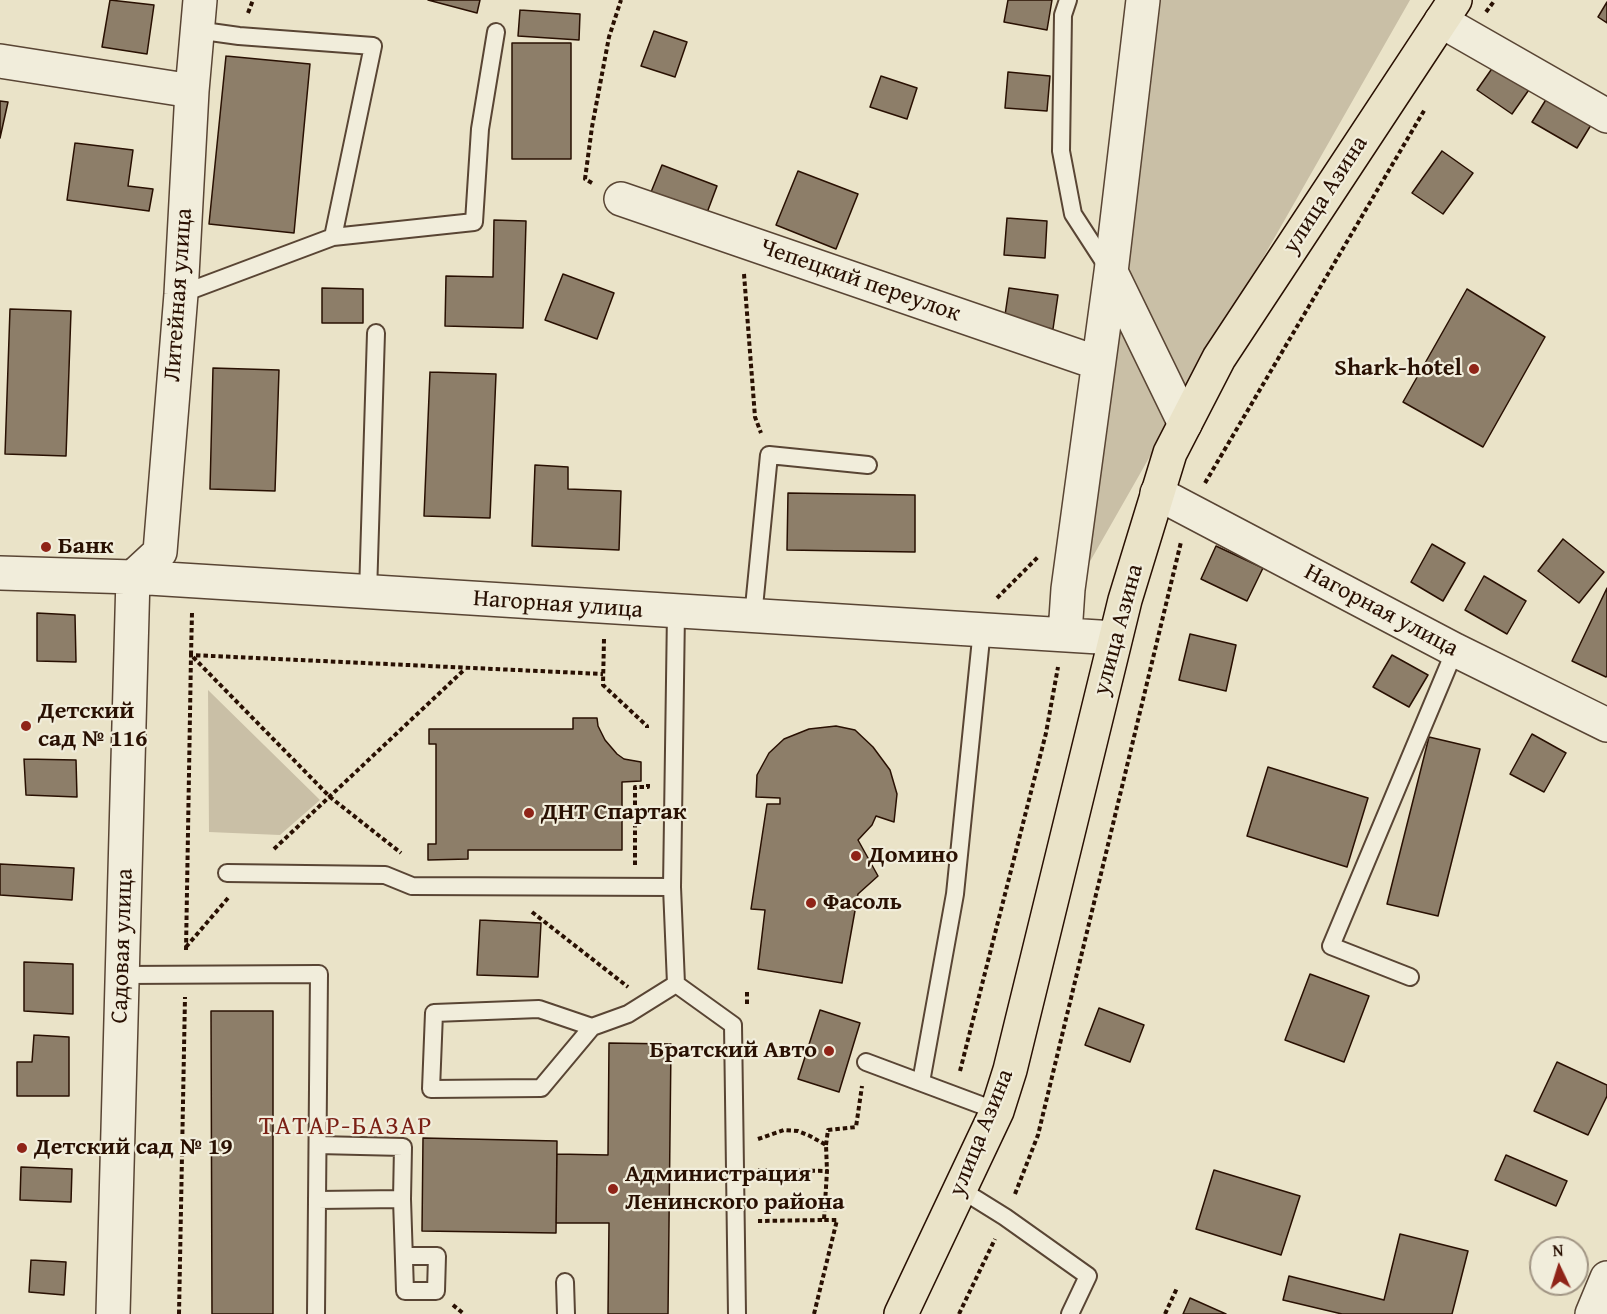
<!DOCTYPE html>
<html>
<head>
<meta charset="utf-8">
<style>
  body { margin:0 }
  #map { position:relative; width:1607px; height:1314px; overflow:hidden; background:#eae3c8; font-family:"Gentium Book Plus",serif }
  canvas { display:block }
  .north { position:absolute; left:1529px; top:1236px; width:60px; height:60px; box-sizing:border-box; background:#f1eddb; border:2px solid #a19584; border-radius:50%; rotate:356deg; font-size:16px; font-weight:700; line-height:24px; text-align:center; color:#291002 }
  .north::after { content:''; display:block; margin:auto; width:21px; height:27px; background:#8f2418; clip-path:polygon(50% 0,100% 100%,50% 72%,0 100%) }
</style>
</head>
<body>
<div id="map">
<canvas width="1607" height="1314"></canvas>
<div class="north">N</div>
</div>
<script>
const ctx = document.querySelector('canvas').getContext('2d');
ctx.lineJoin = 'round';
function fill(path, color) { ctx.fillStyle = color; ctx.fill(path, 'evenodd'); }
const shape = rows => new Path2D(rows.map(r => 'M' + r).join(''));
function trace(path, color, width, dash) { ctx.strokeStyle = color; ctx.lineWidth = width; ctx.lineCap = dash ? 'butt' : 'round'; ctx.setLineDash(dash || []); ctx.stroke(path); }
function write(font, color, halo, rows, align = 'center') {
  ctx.font = font + ' "Gentium Book Plus",serif'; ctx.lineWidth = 4.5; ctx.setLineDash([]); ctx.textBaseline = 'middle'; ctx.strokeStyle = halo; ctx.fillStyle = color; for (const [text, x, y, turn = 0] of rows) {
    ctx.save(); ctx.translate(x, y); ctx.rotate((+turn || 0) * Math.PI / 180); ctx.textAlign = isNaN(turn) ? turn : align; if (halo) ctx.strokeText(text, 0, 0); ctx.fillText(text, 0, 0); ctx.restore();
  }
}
fill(shape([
  [1150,0,1410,0,1084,572],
  [208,690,320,800,280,835,209,832]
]), '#c9bfa6');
const building = shape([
  [110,0,154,5,147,54,102,47,110,0],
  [428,0,480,0,477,13,428,0],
  [1008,0,1052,0,1047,30,1004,22,1008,0],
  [1607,2,1607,23,1598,17,1607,2],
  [520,10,580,14,579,40,518,36,520,10],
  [654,31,687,42,675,77,641,66,654,31],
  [512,43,571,43,571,159,512,159,512,43],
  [226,56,310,64,294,233,209,224,226,56],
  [1498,60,1533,84,1512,114,1477,90,1498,60],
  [1008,72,1050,76,1047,111,1005,108,1008,72],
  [881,76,917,88,907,119,870,107,881,76],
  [1547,98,1591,125,1577,148,1532,122,1547,98],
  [0,101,8,102,0,138,0,101],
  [75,143,133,150,128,186,153,189,149,211,67,200,75,143],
  [1442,151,1473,173,1443,214,1412,193,1442,151],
  [662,165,717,186,705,218,649,197,662,165],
  [798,171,858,194,836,249,776,225,798,171],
  [1007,218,1047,221,1045,258,1004,255,1007,218],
  [494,220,526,221,523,328,445,326,446,276,493,277,494,220],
  [563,274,614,293,597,339,545,320,563,274],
  [322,288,363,289,363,323,322,323,322,288],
  [1009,288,1058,295,1053,329,1004,322,1009,288],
  [1467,289,1545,337,1483,447,1403,402,1467,289],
  [10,309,71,311,66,456,5,454,10,309],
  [213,368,279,370,275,491,210,489,213,368],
  [430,372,496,374,490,518,424,516,430,372],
  [535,465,568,467,568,489,621,491,619,550,532,546,535,465],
  [788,493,915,495,915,552,787,550,788,493],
  [1563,539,1604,572,1579,603,1538,571,1563,539],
  [1432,544,1465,563,1443,601,1411,582,1432,544],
  [1216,546,1263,568,1247,601,1201,579,1216,546],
  [1484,576,1526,601,1507,634,1465,610,1484,576],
  [1607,588,1607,676,1606,677,1572,661,1607,588],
  [37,613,75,615,76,662,37,661,37,613],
  [1190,634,1236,645,1226,691,1179,680,1190,634],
  [1392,655,1428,675,1409,707,1373,687,1392,655],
  [573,718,597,718,598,726,605,740,617,754,624,759,641,762,641,781,622,782,622,850,468,850,468,859,428,860,428,844,436,844,436,744,429,744,429,729,573,729,573,718],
  [836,726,855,730,873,747,890,770,897,794,894,822,876,816,872,825,858,840,878,876,858,894,842,983,758,969,765,910,751,909,767,804,780,804,780,798,756,797,757,775,769,753,784,739,809,729,836,726],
  [1532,734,1566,753,1544,792,1510,774,1532,734],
  [1429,737,1480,749,1438,916,1387,904,1429,737],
  [24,759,76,760,77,797,26,795,24,759],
  [1268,767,1368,798,1347,867,1247,836,1268,767],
  [0,864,74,868,72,900,0,895,0,864],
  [480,920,541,923,538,977,477,975,480,920],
  [24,962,73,964,73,1014,24,1011,24,962],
  [1310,974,1369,996,1344,1062,1285,1040,1310,974],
  [1099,1008,1144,1025,1130,1062,1085,1045,1099,1008],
  [820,1010,860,1023,839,1092,798,1079,820,1010],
  [211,1011,273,1011,273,1314,212,1314,211,1011],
  [34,1035,69,1037,69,1096,17,1096,17,1062,32,1062,34,1035],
  [609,1043,671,1044,668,1314,608,1314,609,1223,556,1223,557,1154,608,1155,609,1043],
  [1557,1062,1607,1085,1607,1096,1588,1135,1534,1111,1557,1062],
  [423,1138,557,1141,556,1233,422,1231,423,1138],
  [1506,1155,1567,1181,1556,1206,1495,1180,1506,1155],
  [21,1167,72,1169,71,1202,20,1200,21,1167],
  [1214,1170,1300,1196,1281,1255,1196,1229,1214,1170],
  [1400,1234,1468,1251,1452,1314,1342,1314,1283,1300,1289,1276,1384,1300,1400,1234],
  [31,1260,66,1262,64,1295,29,1292,31,1260],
  [1190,1298,1226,1314,1183,1314,1190,1298]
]);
fill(building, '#8d7e69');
trace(building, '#291002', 1.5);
const lane = shape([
  [1068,0,1063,15,1061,151,1073,214,1108,268],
  [333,237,474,222,480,129,496,32],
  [181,294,333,237,373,46,239,36,196,30],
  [368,593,376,333],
  [676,612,672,887,676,984,733,1025,737,1314],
  [753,617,769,455,868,465],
  [227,873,385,875,412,886,672,887],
  [122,975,319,974,316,1314],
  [1410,977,1331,946,1455,650],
  [592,1027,541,1088,431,1089,434,1013,539,1009,592,1027,628,1014,676,984],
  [866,1062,997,1111],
  [921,1082,955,894,982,629],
  [960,1189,1005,1217,1088,1276,1070,1314],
  [402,1199,405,1291,436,1291,437,1256,404,1256],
  [317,1200,402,1199,403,1147,318,1145],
  [565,1282,566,1314]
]);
const street = shape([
  [1441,21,1607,116],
  [0,61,192,91],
  [621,199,1098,363],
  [1111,272,1185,424],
  [1157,493,1455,650,1607,725],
  [0,573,133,577,1115,638],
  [133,577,160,552,181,294,192,91,200,0],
  [1065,634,1068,589,1111,272,1143,0],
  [113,1314,133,577],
  [1592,1314,1607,1278]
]);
const primary = shape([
  [901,1314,997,1111,1010,1070,1125,600,1170,453,1219,358,1455,0]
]);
trace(lane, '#594534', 20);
trace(street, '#594534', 36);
trace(primary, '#291002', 36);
trace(shape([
  [1486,12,1495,0],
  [248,13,253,0],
  [592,183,585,179,592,127,609,37,621,0],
  [744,274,755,417,761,433],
  [1205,483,1425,109],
  [997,598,1038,557],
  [192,613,191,655,330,797,401,853],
  [604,639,603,685,647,726,647,728],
  [274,849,465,669],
  [635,865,635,787,648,787,648,784],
  [532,912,628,987],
  [186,947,228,898],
  [186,950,191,655,603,674],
  [747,1004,747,989],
  [960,1071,1046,733,1058,667],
  [758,1139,784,1130,798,1131,810,1136,826,1145,827,1171],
  [826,1145,828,1130,856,1127,862,1086],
  [758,1170,827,1171,824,1220,758,1221],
  [1015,1194,1038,1135,1181,542],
  [453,1305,464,1314],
  [179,1314,185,997],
  [814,1314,837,1220,824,1220],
  [959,1314,995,1239],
  [1165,1314,1177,1288]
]), '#291002', 4, [4.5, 3]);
trace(lane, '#f1eddb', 16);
trace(street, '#f1eddb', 33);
trace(primary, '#eae3c8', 33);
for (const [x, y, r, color] of [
  [1474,369,6,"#8f2418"],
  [46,547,6,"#8f2418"],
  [26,726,6,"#8f2418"],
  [529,813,6,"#8f2418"],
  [856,856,6,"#8f2418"],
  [811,903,6,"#8f2418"],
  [829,1051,6,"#8f2418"],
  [22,1148,6,"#8f2418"],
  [613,1189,6,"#8f2418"]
]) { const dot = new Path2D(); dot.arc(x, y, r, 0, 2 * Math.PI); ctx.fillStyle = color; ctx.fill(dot); trace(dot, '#f1eddb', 2); }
write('24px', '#291002', '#f1eddb', [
  ["улица Азина",1326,195,-57],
  ["Чепецкий переулок",860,281,19],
  ["Литейная улица",179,295,-86],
  ["Нагорная улица",558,605,4],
  ["Нагорная улица",1381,611,28],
  ["улица Азина",1119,630,-75],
  ["Садовая улица",123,946,-88],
  ["улица Азина",982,1133,-68]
]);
write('bold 24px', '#291002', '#f1eddb', [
  ["Shark-hotel",1462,369,"right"],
  ["Банк",58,547],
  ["Детский",38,712],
  ["сад № 116",38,740],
  ["ДНТ Спартак",541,813],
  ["Домино",868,856],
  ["Фасоль",823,903],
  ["Братский Авто",817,1051,"right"],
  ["Детский сад № 19",34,1148],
  ["Администрация",625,1175],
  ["Ленинского района",625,1203]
], 'left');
ctx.letterSpacing = '1.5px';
write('26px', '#7a1f14', '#f1eddb', [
  ["ТАТАР-БАЗАР",346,1127]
]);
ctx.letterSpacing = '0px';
</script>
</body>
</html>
